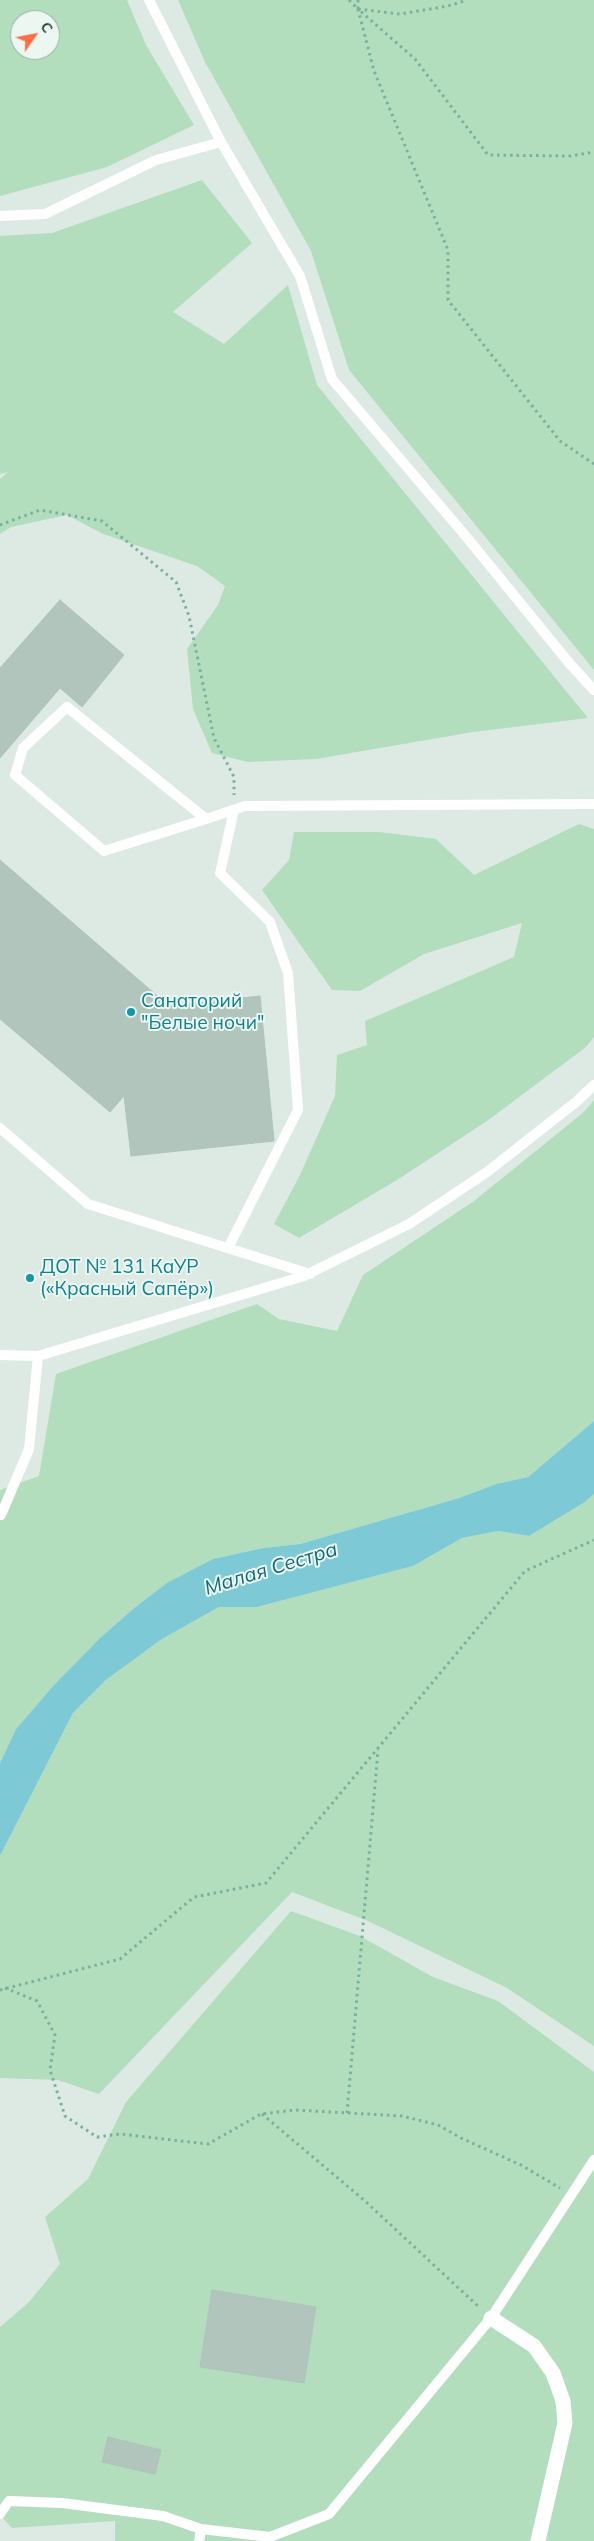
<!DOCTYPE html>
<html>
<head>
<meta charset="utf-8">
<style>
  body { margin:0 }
  #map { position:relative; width:594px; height:2541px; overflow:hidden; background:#dceae3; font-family:Mulish,sans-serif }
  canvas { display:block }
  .north { position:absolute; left:10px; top:10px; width:50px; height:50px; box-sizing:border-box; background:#ecf7f1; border:1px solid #99aba5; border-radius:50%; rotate:57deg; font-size:14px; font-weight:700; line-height:20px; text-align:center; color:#1d3a32 }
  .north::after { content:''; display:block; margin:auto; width:18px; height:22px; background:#ff6f45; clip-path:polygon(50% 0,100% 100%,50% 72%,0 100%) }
</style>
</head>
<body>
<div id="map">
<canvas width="594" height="2541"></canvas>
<div class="north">С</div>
</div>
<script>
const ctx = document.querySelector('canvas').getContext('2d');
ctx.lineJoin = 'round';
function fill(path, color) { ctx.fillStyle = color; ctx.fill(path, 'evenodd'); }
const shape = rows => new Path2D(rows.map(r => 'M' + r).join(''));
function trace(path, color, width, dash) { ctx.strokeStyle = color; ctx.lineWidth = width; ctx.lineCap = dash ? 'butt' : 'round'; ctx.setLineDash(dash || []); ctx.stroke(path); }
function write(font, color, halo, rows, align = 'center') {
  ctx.font = font + ' Mulish,sans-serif'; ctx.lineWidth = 4; ctx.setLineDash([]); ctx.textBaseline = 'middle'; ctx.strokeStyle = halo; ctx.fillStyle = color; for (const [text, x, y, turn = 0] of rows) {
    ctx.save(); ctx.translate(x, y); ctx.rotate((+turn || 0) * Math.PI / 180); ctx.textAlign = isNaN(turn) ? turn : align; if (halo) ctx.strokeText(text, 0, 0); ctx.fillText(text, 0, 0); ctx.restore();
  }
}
fill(shape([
  [0,0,127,0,146,45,194,125,107,167,0,196],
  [20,20,50,20,50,50,20,50],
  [178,0,594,0,594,670,349,370,311,251,205,62],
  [202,180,252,243,173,312,224,344,288,285,317,385,588,718,473,732,316,759,248,762,212,753,193,709,187,649,218,605,225,586,197,566,103,534,67,515,11,527,0,534,0,479,8,472,0,474,0,236,52,233],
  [579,824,594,829,594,1037,586,1047,487,1121,397,1180,299,1238,274,1224,300,1175,335,1096,337,1055,367,1045,365,1021,514,957,522,923,424,954,360,991,332,990,262,890,289,860,294,832,379,832,436,839,474,875],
  [594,1100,594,1421,528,1477,496,1484,459,1498,300,1544,263,1548,213,1559,133,1609,100,1638,53,1686,16,1729,0,1763,0,1490,39,1476,56,1374,257,1304,279,1319,337,1331,363,1275,474,1201,584,1112],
  [594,1494,594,2046,507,1988,368,1921,292,1892,99,2094,58,2080,0,2078,0,1856,73,1713,106,1680,162,1639,219,1607,257,1607,413,1566,462,1538,498,1531,529,1536,585,1502],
  [291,1911,360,1936,433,1977,498,2001,594,2072,594,2541,115,2541,115,2521,12,2528,0,2515,0,2327,29,2302,60,2264,45,2217,88,2179,126,2102]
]), '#b2debd');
fill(shape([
  [594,1421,594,1494,585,1502,529,1536,498,1531,462,1538,413,1566,257,1607,219,1607,162,1639,106,1680,73,1713,0,1856,0,1763,16,1729,53,1686,100,1638,133,1609,167,1583,213,1559,263,1548,300,1544,459,1498,496,1484,528,1477]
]), '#7dcad6');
const building = shape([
  [60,600,124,655,82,707,60,688,0,758,0,668,60,600],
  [0,860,169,1006,260,996,274,1141,131,1156,124,1096,110,1112,0,1019,0,860],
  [212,2290,316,2307,304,2383,200,2367,212,2290],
  [108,2437,161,2450,155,2474,102,2462,108,2437]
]);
fill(building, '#b1c5bc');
trace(building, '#aec4ba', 1);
trace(shape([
  [349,0,358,9,400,14,448,6,467,0],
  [358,0,358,9,415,59,488,155,570,156,594,152],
  [358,9,374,71,448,250,448,300,560,441,594,464],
  [0,525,40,510,102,521,176,582,189,616,214,738,234,777,234,795],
  [5,1988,37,2001,55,2035,50,2070,65,2116,97,2137,120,2134,208,2144,261,2114,295,2110,402,2116,438,2125,461,2138,521,2165,560,2188],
  [0,1990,120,1959,194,1897,266,1883,525,1571,594,1540],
  [347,2113,378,1750],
  [262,2114,365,2201,479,2307]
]), '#79b19e', 3, [2.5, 4]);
trace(shape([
  [149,0,221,142,300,276,332,379,464,534,570,664,594,690],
  [0,216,45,214,156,160,221,142],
  [206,819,67,707,23,748,15,775,104,851,206,819,245,806,594,804],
  [0,1128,88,1204,310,1274],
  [228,1248,298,1110,288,973,270,922,220,873,234,810],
  [0,1355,38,1356,304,1276,409,1224,487,1172,576,1102,594,1085],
  [1,1515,29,1449,38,1356],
  [0,2514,9,2501,62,2503,163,2516,201,2529,270,2537,329,2514,491,2318,594,2160],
  [199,2541,201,2529]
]), '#fff', 10);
trace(shape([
  [491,2318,534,2346,553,2373,563,2401,565,2423,538,2541]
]), '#fff', 15);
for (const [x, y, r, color] of [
  [131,1012,5,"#0f9aa8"],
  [30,1278,5,"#0f9aa8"]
]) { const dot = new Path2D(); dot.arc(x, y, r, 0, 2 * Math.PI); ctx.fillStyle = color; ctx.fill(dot); trace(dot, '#ecf7f1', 2); }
write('19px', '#0d838f', '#ecf7f1', [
  ["Санаторий",141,1001],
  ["\"Белые ночи\"",141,1023],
  ["ДОТ № 131 КаУР",40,1267],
  ["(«Красный Сапёр»)",40,1289]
], 'left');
write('italic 20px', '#126b7b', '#ecf7f1', [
  ["Малая Сестра",271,1569,-17]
]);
</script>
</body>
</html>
